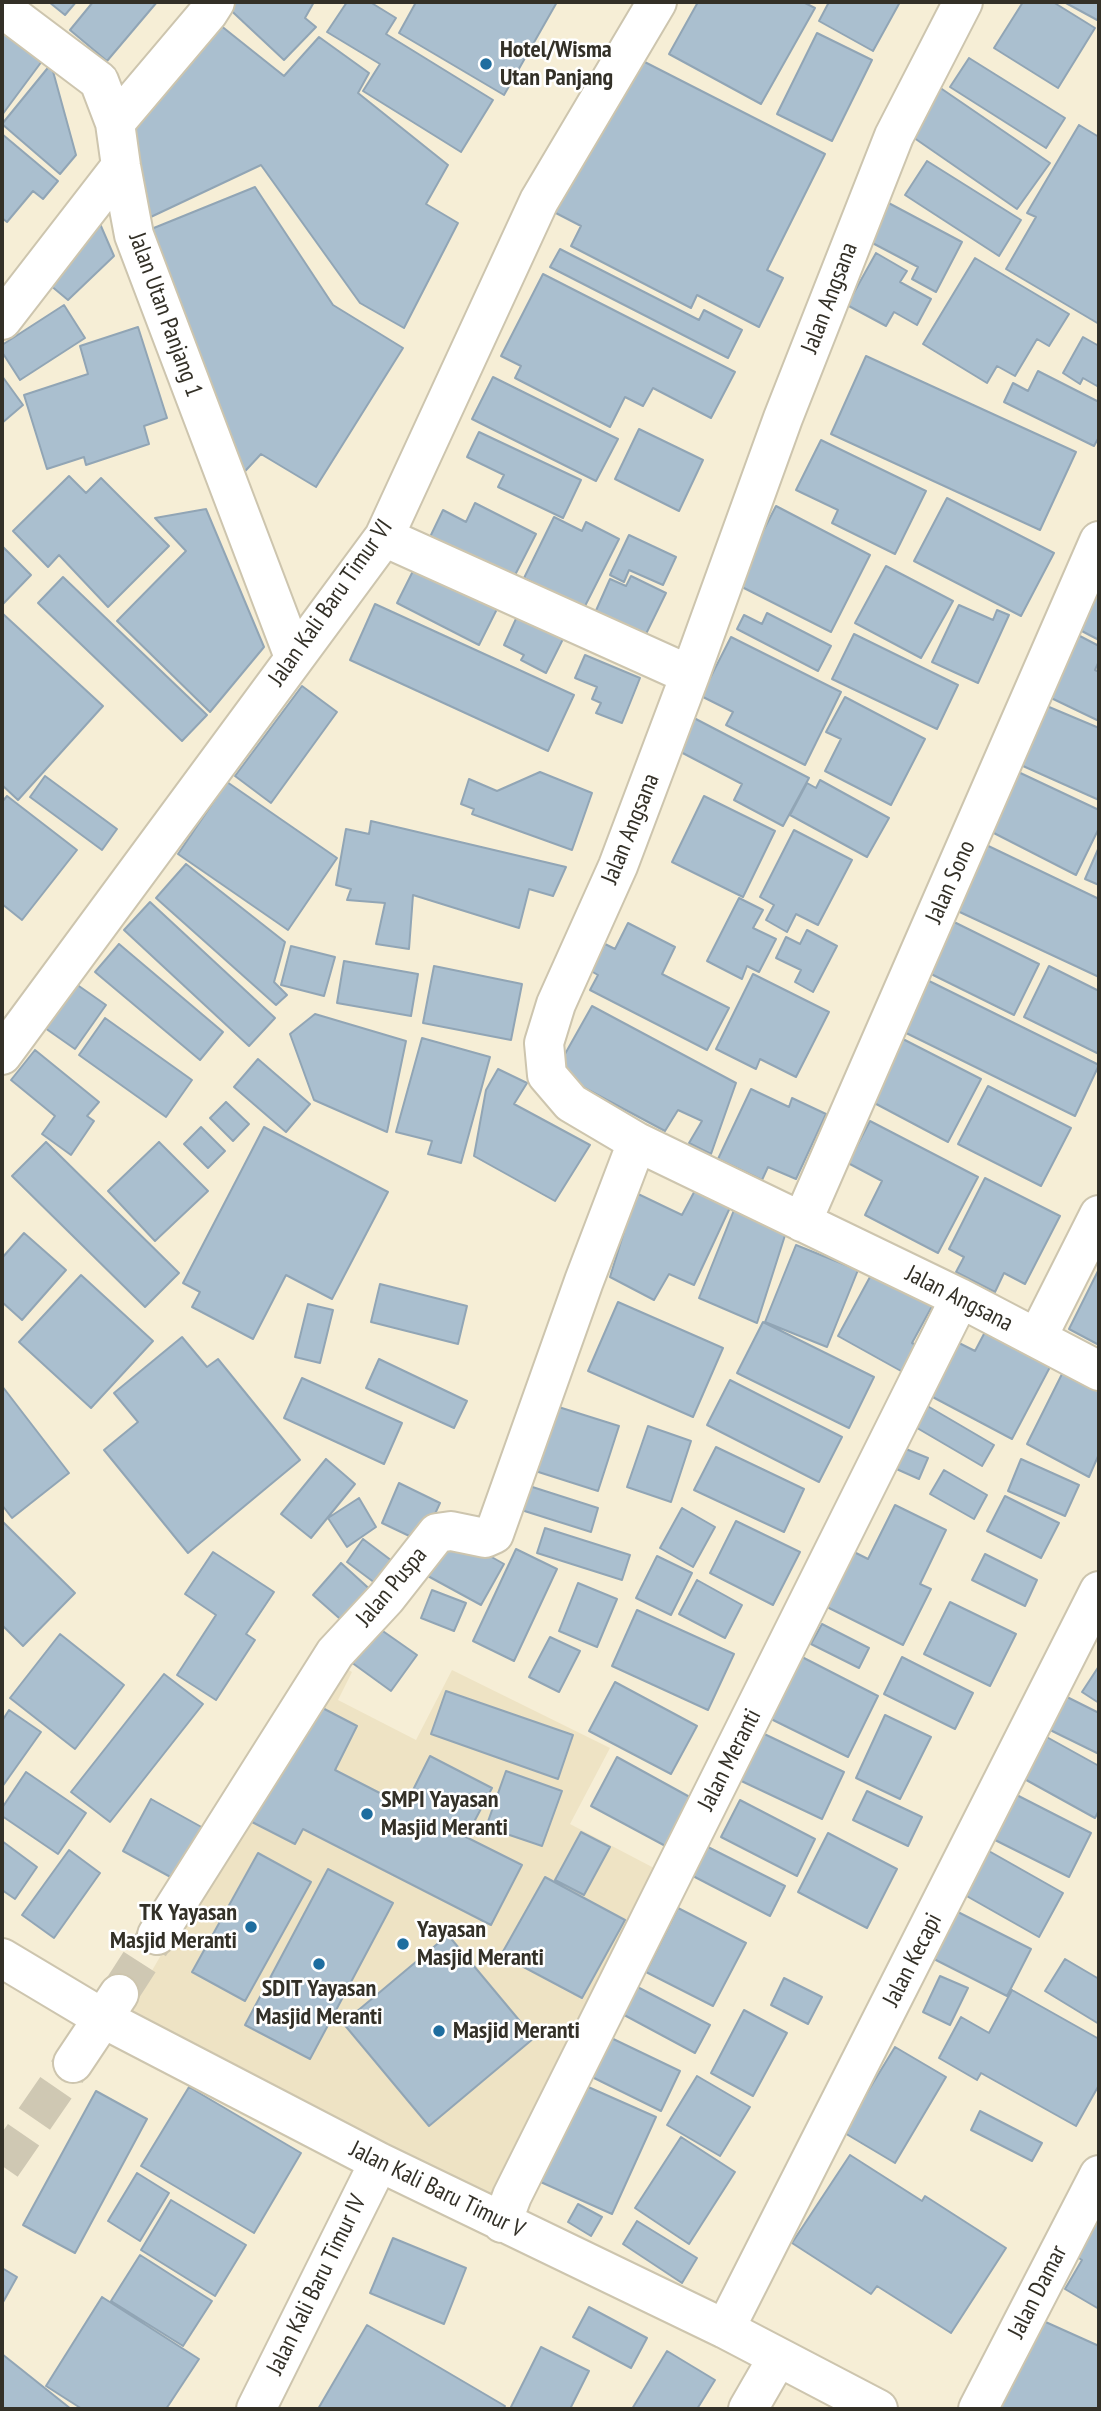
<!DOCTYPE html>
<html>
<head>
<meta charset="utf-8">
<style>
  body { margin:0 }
  #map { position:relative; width:1101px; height:2411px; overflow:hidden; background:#f6eed6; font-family:"PT Sans Narrow",sans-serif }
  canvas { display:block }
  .frame { position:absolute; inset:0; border:4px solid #333027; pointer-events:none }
</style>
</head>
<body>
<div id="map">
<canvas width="1101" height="2411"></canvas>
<div class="frame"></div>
</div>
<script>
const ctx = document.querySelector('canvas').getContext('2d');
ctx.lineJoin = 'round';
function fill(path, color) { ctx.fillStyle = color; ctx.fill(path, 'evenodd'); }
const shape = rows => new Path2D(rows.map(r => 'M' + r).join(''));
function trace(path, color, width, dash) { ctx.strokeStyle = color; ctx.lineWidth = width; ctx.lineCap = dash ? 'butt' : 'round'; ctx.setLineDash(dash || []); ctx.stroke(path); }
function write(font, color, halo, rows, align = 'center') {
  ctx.font = font + ' "PT Sans Narrow",sans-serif'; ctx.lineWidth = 5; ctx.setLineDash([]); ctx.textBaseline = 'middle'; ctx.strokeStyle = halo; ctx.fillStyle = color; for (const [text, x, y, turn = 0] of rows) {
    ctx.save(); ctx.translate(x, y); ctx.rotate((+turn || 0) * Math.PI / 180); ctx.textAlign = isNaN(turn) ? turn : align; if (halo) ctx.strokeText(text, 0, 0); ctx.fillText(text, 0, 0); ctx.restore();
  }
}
fill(shape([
  [333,1660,352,1672,338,1700,416,1740,452,1670,610,1748,570,1824,673,1878,499,2207,129,2010]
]), '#eee3c4');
const building = shape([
  [49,2,76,2,65,15,49,2],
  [93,2,157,2,107,61,70,30,93,2],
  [222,2,314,2,305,18,316,27,284,60,222,2],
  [347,2,370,2,396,18,386,34,493,100,461,152,363,91,380,64,327,32,347,2],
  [412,2,557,2,504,95,399,33,415,4,412,2],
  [698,2,803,2,815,8,761,104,669,54,698,2],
  [829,2,900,2,873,51,819,21,829,2],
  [1023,2,1053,2,1095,28,1058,88,994,48,1023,2],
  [1064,2,1099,2,1099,21,1064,2],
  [2,19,48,53,2,115,2,19],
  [215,21,284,76,319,37,369,73,358,93,448,165,426,204,458,223,404,328,360,303,261,165,138,223,123,130,215,21],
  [817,33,872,60,832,141,777,114,817,33],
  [631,55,825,154,767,270,783,278,759,327,697,295,691,308,571,246,581,226,552,211,631,55],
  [969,58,1065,118,1046,148,950,87,969,58],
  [51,64,76,155,60,174,2,124,51,64],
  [939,87,1050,163,1017,209,907,133,939,87],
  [1079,125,1099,137,1099,324,1006,269,1036,217,1027,213,1079,125],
  [2,134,58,181,43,199,33,191,7,222,2,218,2,134],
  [927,161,1021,220,999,256,905,195,927,161],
  [255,187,333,305,403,348,316,487,261,454,235,482,139,234,255,187],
  [883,200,962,242,936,292,912,279,918,267,863,238,883,200],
  [94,210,114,256,68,300,44,280,94,210],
  [560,249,699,320,704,310,742,330,728,358,550,267,560,249],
  [876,253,907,271,900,282,931,299,917,325,894,312,886,326,847,305,876,253],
  [975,258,1069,314,1049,346,1037,339,1015,376,997,366,987,383,923,344,975,258],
  [543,274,735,372,711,418,653,388,643,406,625,397,610,427,515,378,521,366,501,356,543,274],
  [64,305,85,338,20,380,2,352,2,345,64,305],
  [138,327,167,418,144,426,149,444,86,465,84,457,47,469,24,395,88,374,80,346,138,327],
  [1083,337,1099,346,1099,382,1097,386,1083,378,1080,384,1063,373,1083,337],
  [866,356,1076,452,1040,530,831,434,866,356],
  [1038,371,1099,402,1099,437,1094,446,1004,402,1013,383,1028,391,1038,371],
  [2,376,23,405,2,423,2,376],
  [493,377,618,439,596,481,472,419,493,377],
  [639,429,703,460,679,511,615,479,639,429],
  [479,432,581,480,563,518,498,487,504,475,467,457,479,432],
  [821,440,926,491,895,554,832,523,838,510,796,490,821,440],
  [69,476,86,493,101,478,169,546,108,607,59,555,48,567,13,531,69,476],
  [947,498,1054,553,1021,616,914,561,947,498],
  [475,503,536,534,513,579,430,537,443,510,466,522,475,503],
  [776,506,870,555,831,632,736,584,776,506],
  [206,509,264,647,210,712,117,621,186,551,155,518,206,509],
  [554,517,582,531,586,522,619,539,584,608,524,578,554,517],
  [629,535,676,557,663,585,629,570,624,582,610,575,629,535],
  [2,546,31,575,2,605,2,546],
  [416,565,498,607,479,645,397,603,416,565],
  [886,566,953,601,921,658,855,623,886,566],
  [631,576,666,593,644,638,594,615,610,579,626,586,631,576],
  [1099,576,1099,640,1076,628,1099,576],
  [63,577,207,715,182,741,38,603,63,577],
  [375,604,574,695,548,751,350,660,375,604],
  [959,605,993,620,997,610,1009,615,978,683,932,662,959,605],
  [520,610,566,633,546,673,521,660,524,655,504,645,520,610],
  [2,613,103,706,18,800,2,785,2,613],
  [767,613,831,646,818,671,737,629,744,615,762,624,767,613],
  [854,634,958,685,937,729,832,679,854,634],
  [1076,634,1099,646,1099,661,1095,670,1099,672,1099,721,1047,696,1076,634],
  [731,637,841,692,805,765,726,725,733,712,701,696,731,637],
  [585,655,640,678,622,723,596,713,601,703,592,699,597,687,575,678,585,655],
  [302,686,337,712,271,803,235,776,302,686],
  [845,697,925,739,891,805,825,771,841,739,826,732,845,697],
  [1042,704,1099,728,1099,800,1014,762,1042,704],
  [692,717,809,778,783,826,734,800,742,784,675,749,692,717],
  [1014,770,1099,810,1099,828,1076,875,986,829,1014,770],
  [540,772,592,793,572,850,472,814,474,809,461,804,469,779,497,791,540,772],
  [45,776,117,829,102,850,30,797,45,776],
  [820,780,889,818,867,857,790,815,807,783,816,788,820,780],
  [227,782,337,858,288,930,178,854,227,782],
  [7,796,77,850,22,920,2,904,2,802,7,796],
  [704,796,775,831,743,897,672,862,704,796],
  [371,821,566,867,553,896,529,889,519,928,413,895,409,949,376,944,385,903,347,900,351,889,336,885,346,829,369,834,371,821],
  [794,830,852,860,818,925,796,914,787,932,766,920,774,905,760,897,794,830],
  [980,842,1099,899,1099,977,949,907,980,842],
  [1099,847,1099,885,1085,879,1099,847],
  [186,864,285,942,274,982,287,995,276,1005,156,898,186,864],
  [739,898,763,910,753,928,776,939,759,972,747,966,742,979,707,961,739,898],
  [150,902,275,1018,249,1046,124,930,150,902],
  [950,920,1039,964,1014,1015,925,971,950,920],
  [628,923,675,947,662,974,729,1008,707,1050,590,990,598,975,591,971,605,944,615,949,628,923],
  [807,930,837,946,813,992,795,982,801,970,776,958,786,937,800,944,807,930],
  [119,944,223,1032,200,1060,95,972,119,944],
  [291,946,335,957,324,996,281,985,291,946],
  [344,961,418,974,411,1016,337,1003,344,961],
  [434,966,522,984,511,1040,423,1023,434,966],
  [1049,966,1099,991,1099,1054,1024,1017,1049,966],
  [753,974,829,1012,796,1077,760,1059,756,1069,716,1049,753,974],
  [921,977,1099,1065,1075,1116,896,1028,921,977],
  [76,984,106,1005,75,1049,45,1028,76,984],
  [592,1006,736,1083,711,1154,689,1143,702,1121,678,1110,665,1131,564,1077,565,1054,592,1006],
  [315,1014,406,1041,387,1132,314,1100,290,1034,315,1014],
  [105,1018,192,1080,166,1117,79,1055,105,1018],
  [895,1035,981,1079,948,1142,863,1097,895,1035],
  [422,1038,490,1057,461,1163,428,1154,432,1141,396,1132,422,1038],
  [35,1050,99,1102,87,1116,94,1121,71,1155,42,1134,55,1116,11,1080,35,1050],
  [258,1059,310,1104,286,1132,234,1087,258,1059],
  [498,1069,527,1083,514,1104,590,1145,555,1201,474,1156,486,1090,498,1069],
  [988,1086,1071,1128,1041,1186,958,1144,988,1086],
  [751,1089,789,1107,792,1098,826,1114,796,1179,768,1167,762,1180,718,1159,751,1089],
  [226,1102,249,1124,233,1141,210,1118,226,1102],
  [870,1121,978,1177,938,1253,865,1215,882,1181,848,1163,870,1121],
  [201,1127,225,1151,208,1168,184,1144,201,1127],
  [264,1127,388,1192,332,1299,286,1275,253,1339,192,1307,200,1292,183,1283,264,1127],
  [46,1142,179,1273,145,1307,12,1176,46,1142],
  [159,1142,208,1191,155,1241,108,1191,159,1142],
  [985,1178,1060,1216,1025,1284,1004,1273,995,1292,956,1272,964,1257,949,1249,985,1178],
  [700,1181,734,1199,694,1285,669,1274,654,1300,610,1277,636,1193,682,1215,700,1181],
  [738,1200,788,1226,757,1323,699,1298,738,1200],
  [24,1233,66,1270,22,1320,2,1302,2,1258,24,1233],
  [796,1245,858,1270,827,1347,765,1322,796,1245],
  [877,1264,937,1297,912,1343,924,1349,910,1376,838,1336,877,1264],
  [1099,1269,1099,1345,1069,1329,1099,1269],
  [81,1275,153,1341,91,1408,19,1342,81,1275],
  [380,1284,467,1306,458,1344,371,1322,380,1284],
  [618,1302,723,1348,693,1417,588,1371,618,1302],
  [308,1304,333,1310,320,1363,295,1357,308,1304],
  [763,1322,874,1377,849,1428,737,1373,763,1322],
  [985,1332,1050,1367,1012,1439,927,1394,955,1341,975,1351,985,1332],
  [182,1337,207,1367,218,1359,300,1460,188,1553,104,1450,138,1422,114,1393,182,1337],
  [379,1359,467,1401,454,1428,366,1388,379,1359],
  [1066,1366,1099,1382,1099,1454,1089,1477,1027,1444,1066,1366],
  [302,1378,402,1423,384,1464,284,1418,302,1378],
  [730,1380,842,1437,819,1482,707,1425,730,1380],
  [2,1386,69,1473,12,1518,2,1505,2,1386],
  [549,1404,619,1426,598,1491,529,1469,549,1404],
  [924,1404,994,1445,982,1466,912,1425,924,1404],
  [648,1426,691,1441,671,1502,627,1487,648,1426],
  [716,1447,804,1489,784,1532,694,1490,716,1447],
  [901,1447,928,1458,919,1479,892,1467,901,1447],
  [326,1459,355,1484,311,1538,281,1514,326,1459],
  [1021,1459,1079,1485,1065,1516,1008,1491,1021,1459],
  [944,1470,987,1495,974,1519,930,1494,944,1470],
  [399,1483,440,1503,422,1542,382,1523,399,1483],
  [523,1484,598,1508,591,1532,515,1508,523,1484],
  [1005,1496,1059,1523,1041,1558,987,1531,1005,1496],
  [359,1498,376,1527,347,1547,328,1518,359,1498],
  [895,1505,946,1530,920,1584,931,1589,903,1645,825,1606,852,1551,868,1559,895,1505],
  [682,1508,715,1527,693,1567,660,1548,682,1508],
  [2,1521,75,1593,23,1646,2,1625,2,1521],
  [736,1521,800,1552,773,1605,710,1573,736,1521],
  [545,1528,630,1555,622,1580,537,1553,545,1528],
  [449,1533,504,1564,481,1605,426,1575,449,1533],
  [363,1539,404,1570,387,1592,347,1562,363,1539],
  [516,1549,557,1569,514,1661,473,1641,516,1549],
  [213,1552,274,1592,246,1634,255,1640,216,1700,177,1675,216,1615,185,1594,213,1552],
  [985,1554,1037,1580,1025,1606,972,1580,985,1554],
  [657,1556,692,1573,671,1615,636,1598,657,1556],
  [341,1563,375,1594,347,1625,313,1595,341,1563],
  [697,1580,742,1605,725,1638,679,1614,697,1580],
  [578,1583,617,1599,597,1647,559,1631,578,1583],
  [432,1590,466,1603,454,1631,421,1618,432,1590],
  [950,1602,1016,1634,990,1686,924,1654,950,1602],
  [637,1610,734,1654,708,1710,612,1666,637,1610],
  [822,1624,869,1648,859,1668,811,1644,822,1624],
  [377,1627,417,1655,391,1691,351,1662,377,1627],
  [60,1634,124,1685,75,1749,10,1698,60,1634],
  [550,1637,580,1651,559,1692,529,1677,550,1637],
  [802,1657,878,1696,848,1757,771,1719,802,1657],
  [902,1657,973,1693,955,1729,884,1694,902,1657],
  [1099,1666,1099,1703,1082,1692,1099,1666],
  [164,1674,203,1704,110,1822,71,1792,164,1674],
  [615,1682,697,1726,671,1774,589,1731,615,1682],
  [446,1691,573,1735,558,1779,431,1734,446,1691],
  [1059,1693,1099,1713,1099,1754,1042,1726,1059,1693],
  [313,1703,357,1726,335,1770,405,1806,430,1756,492,1788,466,1837,522,1865,491,1925,303,1829,295,1844,252,1822,313,1703],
  [9,1710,41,1732,2,1787,2,1721,9,1710],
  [885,1715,931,1737,900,1799,856,1778,885,1715],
  [1034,1730,1099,1766,1099,1810,1095,1818,1010,1771,1034,1730],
  [758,1731,844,1772,822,1819,735,1778,758,1731],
  [617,1757,697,1801,671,1849,591,1806,617,1757],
  [506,1771,562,1791,542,1846,486,1827,506,1771],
  [26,1772,86,1813,58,1854,2,1816,2,1808,26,1772],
  [1003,1788,1091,1833,1069,1877,981,1833,1003,1788],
  [867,1791,922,1817,908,1846,853,1820,867,1791],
  [151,1799,205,1829,176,1880,123,1851,151,1799],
  [740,1800,815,1839,797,1876,721,1837,740,1800],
  [581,1832,610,1847,584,1895,555,1880,581,1832],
  [828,1833,897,1869,867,1928,798,1892,828,1833],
  [2,1841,37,1867,15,1899,2,1890,2,1841],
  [706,1846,785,1886,770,1916,691,1875,706,1846],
  [980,1846,1063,1893,1039,1937,956,1890,980,1846],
  [69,1850,100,1873,54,1938,22,1915,69,1850],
  [258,1853,311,1882,245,2001,192,1972,258,1853],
  [328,1869,393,1903,310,2059,245,2025,328,1869],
  [545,1877,625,1920,582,1998,501,1955,545,1877],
  [678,1908,746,1943,713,2006,646,1972,678,1908],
  [950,1908,1031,1949,1007,1996,926,1955,950,1908],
  [448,1935,534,2038,429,2126,343,2023,448,1935],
  [1065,1959,1099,1979,1099,2024,1045,1991,1065,1959],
  [940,1976,968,1988,950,2025,923,2012,940,1976],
  [784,1978,822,1997,808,2024,771,2005,784,1978],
  [628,1982,710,2025,695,2053,613,2009,628,1982],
  [1012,1990,1099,2039,1099,2085,1076,2126,981,2073,977,2080,939,2058,961,2017,989,2033,1012,1990],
  [744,2010,787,2033,753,2096,711,2073,744,2010],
  [607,2036,680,2071,661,2111,588,2075,607,2036],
  [895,2047,946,2077,895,2163,843,2132,895,2047],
  [697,2076,750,2107,720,2156,667,2125,697,2076],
  [577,2082,656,2117,612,2214,534,2179,577,2082],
  [189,2087,301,2153,254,2233,141,2166,189,2087],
  [96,2091,147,2119,75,2253,23,2225,96,2091],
  [980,2111,1042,2143,1032,2161,971,2130,980,2111],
  [681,2137,735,2172,689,2244,635,2208,681,2137],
  [850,2155,922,2201,925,2196,1006,2248,951,2333,877,2286,871,2294,792,2243,850,2155],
  [137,2173,169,2193,140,2241,108,2221,137,2173],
  [1099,2198,1099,2309,1065,2289,1082,2260,1070,2253,1099,2198],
  [171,2200,246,2245,215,2296,141,2250,171,2200],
  [578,2204,602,2217,591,2236,568,2222,578,2204],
  [637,2221,697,2258,682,2283,623,2244,637,2221],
  [393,2238,466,2268,444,2324,370,2293,393,2238],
  [140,2255,212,2301,183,2346,111,2301,140,2255],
  [2,2268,17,2277,2,2304,2,2268],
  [102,2297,199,2359,166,2409,82,2409,46,2386,102,2297],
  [589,2307,647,2338,631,2368,573,2337,589,2307],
  [1030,2315,1099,2346,1099,2409,988,2409,1030,2315],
  [367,2325,505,2406,503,2409,318,2409,367,2325],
  [541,2347,589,2371,570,2409,510,2409,541,2347],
  [667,2351,715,2380,697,2409,632,2409,667,2351],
  [2,2354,71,2409,2,2409,2,2354]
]);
fill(building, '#aabfcf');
trace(building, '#91a5b5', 2);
trace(shape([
  [119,1994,157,1935],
  [2,2166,73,2063]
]), '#cfc8b3', 38, [38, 19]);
const minor = shape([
  [963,2,894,136,783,418,690,675,618,866,556,1004,544,1043,547,1075,571,1103,637,1142,960,1298,1099,1371],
  [2,8,99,81,115,123,121,166,134,235,294,657],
  [115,123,208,13,215,2],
  [2,320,121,166],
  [384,537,690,675],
  [2,1055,384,537,539,201,657,2],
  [802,1222,1099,541],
  [1037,1338,1099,1215],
  [157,1935,335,1653,386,1598,437,1533,451,1531,485,1538,494,1534,584,1281,637,1142],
  [2,1958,104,2019,379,2162,725,2329,878,2409],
  [73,2063,119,1994],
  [502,2223,512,2196,960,1298],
  [725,2329,1099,1591],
  [256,2409,379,2162],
  [748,2409,778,2357],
  [978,2409,1099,2175]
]);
trace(minor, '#cdc5ae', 42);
trace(minor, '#fff', 38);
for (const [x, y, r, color] of [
  [486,64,7,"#1e6d9f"],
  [367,1814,7,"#1e6d9f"],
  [251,1927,7,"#1e6d9f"],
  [403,1944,7,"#1e6d9f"],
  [319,1964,7,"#1e6d9f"],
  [439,2031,7,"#1e6d9f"]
]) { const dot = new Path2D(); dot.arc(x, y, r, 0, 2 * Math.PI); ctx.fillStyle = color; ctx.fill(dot); trace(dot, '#fff', 2.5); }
write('bold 24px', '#333027', '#fff', [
  ["Hotel/Wisma",500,50],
  ["Utan Panjang",500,78],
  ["SMPI Yayasan",381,1800],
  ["Masjid Meranti",381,1828],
  ["TK Yayasan",237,1913,"right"],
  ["Masjid Meranti",237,1941,"right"],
  ["Yayasan",417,1930],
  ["Masjid Meranti",417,1958],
  ["SDIT Yayasan",319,1989,"center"],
  ["Masjid Meranti",319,2017,"center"],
  ["Masjid Meranti",453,2031]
], 'left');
write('24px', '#333027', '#fff', [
  ["Jalan Angsana",830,298,-69],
  ["Jalan Utan Panjang 1",165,315,70],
  ["Jalan Kali Baru Timur VI",331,603,-55],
  ["Jalan Angsana",631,829,-68],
  ["Jalan Sono",951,882,-66],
  ["Jalan Angsana",959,1299,27],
  ["Jalan Puspa",392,1587,-50],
  ["Jalan Meranti",730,1760,-63],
  ["Jalan Kecapi",913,1960,-63],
  ["Jalan Kali Baru Timur V",437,2190,26],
  ["Jalan Kali Baru Timur IV",317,2285,-64],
  ["Jalan Damar",1038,2292,-63]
]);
</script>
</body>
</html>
